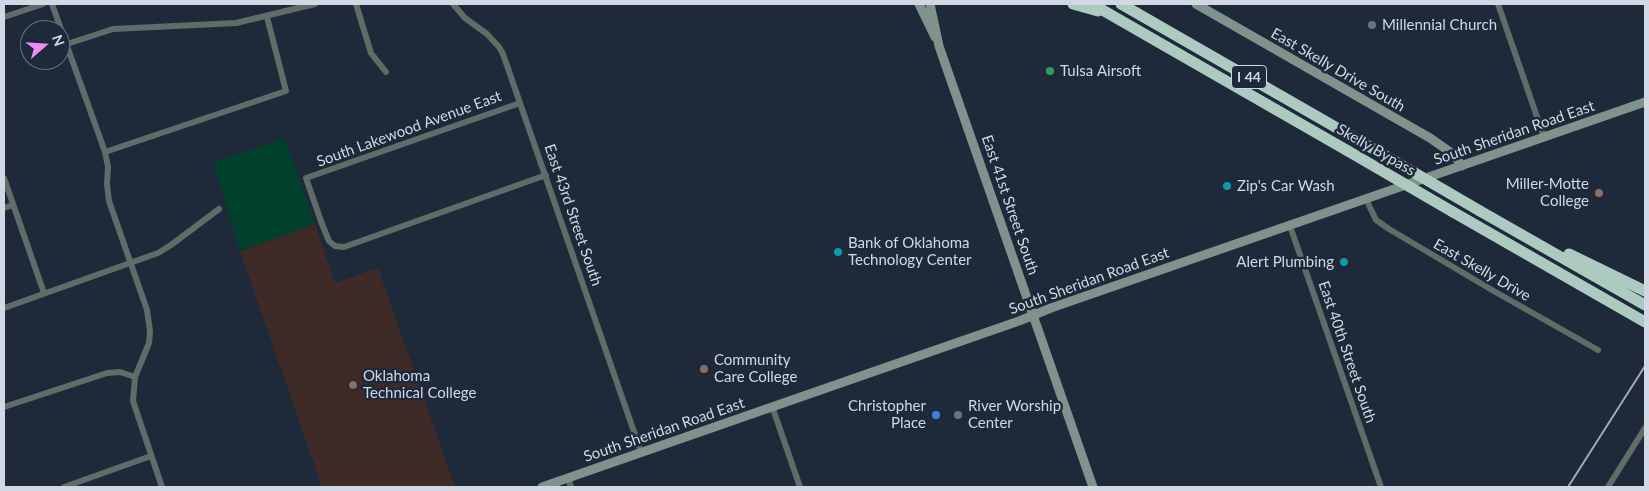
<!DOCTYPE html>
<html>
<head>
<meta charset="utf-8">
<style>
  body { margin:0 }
  #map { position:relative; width:1649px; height:491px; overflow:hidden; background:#1e2a3a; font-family:Lato,sans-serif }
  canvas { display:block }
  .frame { position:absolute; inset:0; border:5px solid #d1d8e3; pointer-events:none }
  .north { position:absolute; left:20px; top:20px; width:50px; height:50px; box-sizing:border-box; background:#1e2a3a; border:1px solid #66707e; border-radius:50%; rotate:71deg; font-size:14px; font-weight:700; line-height:20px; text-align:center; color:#d1d8e3 }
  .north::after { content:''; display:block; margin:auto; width:18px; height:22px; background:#ef8bf6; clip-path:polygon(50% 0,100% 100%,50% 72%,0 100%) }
</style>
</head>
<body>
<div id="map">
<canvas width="1649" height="491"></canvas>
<div class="frame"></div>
<div class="north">N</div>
</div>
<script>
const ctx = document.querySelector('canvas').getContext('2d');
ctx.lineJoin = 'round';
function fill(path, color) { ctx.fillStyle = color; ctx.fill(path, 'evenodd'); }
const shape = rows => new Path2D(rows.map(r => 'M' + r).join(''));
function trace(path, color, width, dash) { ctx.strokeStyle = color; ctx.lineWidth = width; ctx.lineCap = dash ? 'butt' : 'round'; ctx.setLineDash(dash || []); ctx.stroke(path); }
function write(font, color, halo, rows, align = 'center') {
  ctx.font = font + ' Lato,sans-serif'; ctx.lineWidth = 5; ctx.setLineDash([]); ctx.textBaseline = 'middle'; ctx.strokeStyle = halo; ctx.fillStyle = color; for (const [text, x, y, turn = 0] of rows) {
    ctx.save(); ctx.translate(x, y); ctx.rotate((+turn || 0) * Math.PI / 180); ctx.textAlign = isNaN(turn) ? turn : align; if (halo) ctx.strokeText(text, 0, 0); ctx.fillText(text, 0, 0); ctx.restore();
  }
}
fill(shape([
  [315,224,335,283,378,268,455,487,322,487,240,251]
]), '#3e2b27');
fill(shape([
  [284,138,315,224,240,251,213,162]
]), '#01402b');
trace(shape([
  [52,4,105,152,108,167,107,184,109,201,147,310,150,331,149,343,135,377,133,401,162,487],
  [356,4,371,53,386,72],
  [453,4,465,18,487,34,499,47,503,54,641,452],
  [1498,4,1544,137],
  [4,17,43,4],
  [67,44,113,29,236,23,315,4],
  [520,103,306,178,322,224,329,241,335,246,344,247,546,175],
  [105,152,286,91,267,17],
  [4,178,44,293],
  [1366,199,1376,220,1389,229,1492,290,1598,350],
  [4,208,13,205],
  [1290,226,1381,487],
  [4,308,158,253,171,245,219,209],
  [772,406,800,487],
  [4,407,107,373,120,372,135,377],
  [568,478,571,487],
  [64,487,151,456],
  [1608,487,1645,428]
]), '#606c68', 6);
trace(shape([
  [919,4,935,37],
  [930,4,939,46,947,69,1093,487],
  [1196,4,1430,138,1453,154,1462,166],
  [542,487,1019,321,1051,308,1645,102]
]), '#7f928c', 9);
trace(shape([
  [1073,4,1098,11],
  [1092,4,1348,151],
  [1121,4,1377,151],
  [1480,211,1645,305],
  [1453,212,1645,322],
  [1569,254,1645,291]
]), '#adcac1', 11);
trace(shape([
  [1568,487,1645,366]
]), '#a2aab7', 2);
trace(shape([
  [1348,151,1453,212],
  [1377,151,1480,211]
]), '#adcac1', 11);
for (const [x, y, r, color] of [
  [1372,25,5,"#6b7280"],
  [1050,71,5,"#2e9e5b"],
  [1227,186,5,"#0f9aa8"],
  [1599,193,5,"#8d6e63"],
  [838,252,5,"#0f9aa8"],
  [1344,262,5,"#0f9aa8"],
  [704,369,5,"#8d6e63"],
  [353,385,5,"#8d6e63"],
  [936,415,5,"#3f7fe0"],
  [958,415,5,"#6b7280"]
]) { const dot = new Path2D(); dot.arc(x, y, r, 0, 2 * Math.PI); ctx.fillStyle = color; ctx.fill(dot); trace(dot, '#1e2a3a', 2); }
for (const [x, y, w] of [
  [1249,77,35]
]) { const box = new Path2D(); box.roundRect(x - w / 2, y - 11.5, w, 23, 4); ctx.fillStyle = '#1e2a3a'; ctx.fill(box); trace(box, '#d1d8e3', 1); }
write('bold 14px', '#d1d8e3', null, [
  ["I 44",1249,77]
]);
write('15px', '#d1d8e3', '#1e2a3a', [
  ["Millennial Church",1382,25],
  ["Tulsa Airsoft",1060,71],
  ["Miller-Motte",1589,184,"right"],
  ["College",1589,201,"right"],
  ["Zip's Car Wash",1237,186],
  ["Bank of Oklahoma",848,243],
  ["Technology Center",848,260],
  ["Alert Plumbing",1334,262,"right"],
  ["Community",714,360],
  ["Care College",714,377],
  ["Oklahoma",363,376],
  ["Technical College",363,393],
  ["Christopher",926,406,"right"],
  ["Place",926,423,"right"],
  ["River Worship",968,406],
  ["Center",968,423]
], 'left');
write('15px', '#d1d8e3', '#1e2a3a', [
  ["East Skelly Drive South",1338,70,30],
  ["South Lakewood Avenue East",409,129,-20],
  ["South Sheridan Road East",1514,133,-19],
  ["Skelly Bypass",1376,150,30],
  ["East 41st Street South",1010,205,71],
  ["East 43rd Street South",573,215,71],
  ["East Skelly Drive",1482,270,30],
  ["South Sheridan Road East",1089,281,-20],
  ["East 40th Street South",1347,352,71],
  ["South Sheridan Road East",664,430,-19]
]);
</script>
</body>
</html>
